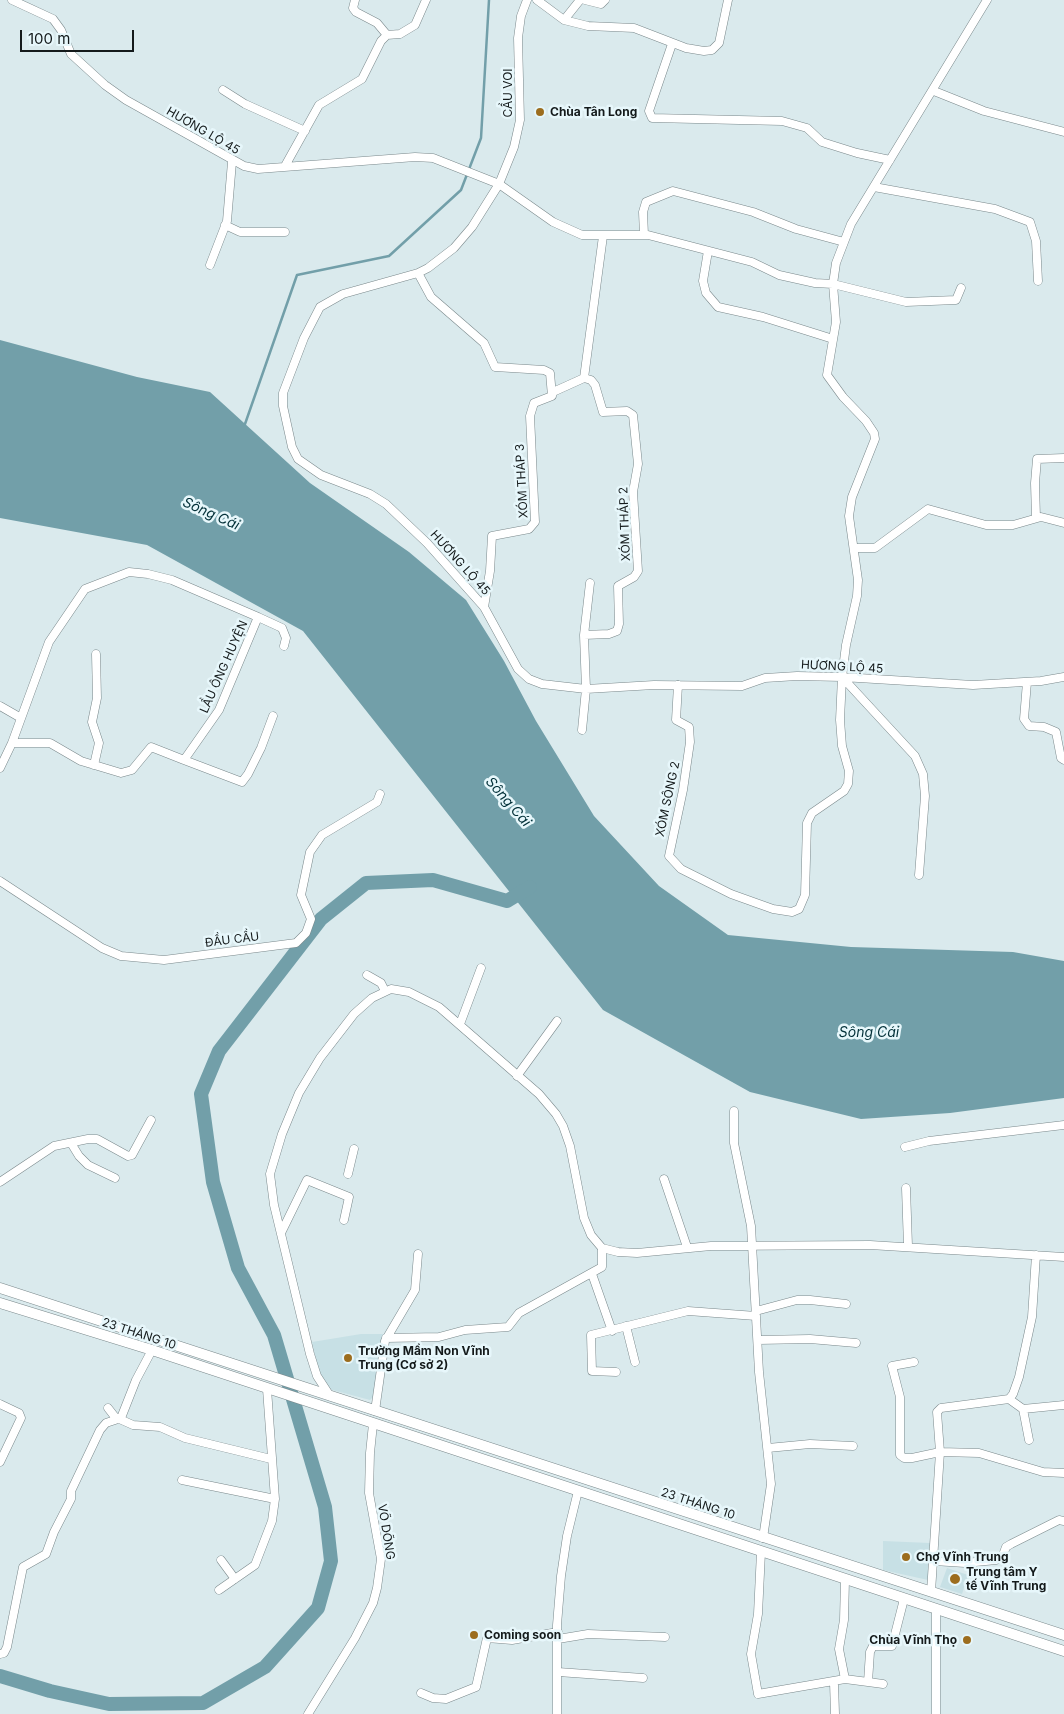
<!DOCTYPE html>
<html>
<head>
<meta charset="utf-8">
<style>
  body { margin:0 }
  #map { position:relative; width:1064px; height:1714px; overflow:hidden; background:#daeaed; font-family:Inter,sans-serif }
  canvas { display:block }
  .scale { position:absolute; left:20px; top:30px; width:114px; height:22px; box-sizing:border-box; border:2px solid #141a1b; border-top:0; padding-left:6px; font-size:15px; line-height:18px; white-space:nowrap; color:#141a1b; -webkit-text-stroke:4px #e7f7fb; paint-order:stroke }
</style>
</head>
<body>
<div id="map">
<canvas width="1064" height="1714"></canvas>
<div class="scale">100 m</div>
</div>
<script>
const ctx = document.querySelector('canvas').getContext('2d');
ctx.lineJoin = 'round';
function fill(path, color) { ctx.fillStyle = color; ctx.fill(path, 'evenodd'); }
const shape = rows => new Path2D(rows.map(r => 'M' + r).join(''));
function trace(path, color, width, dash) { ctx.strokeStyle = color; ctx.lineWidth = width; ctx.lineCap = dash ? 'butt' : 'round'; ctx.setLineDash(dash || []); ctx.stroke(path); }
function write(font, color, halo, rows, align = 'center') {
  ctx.font = font + ' Inter,sans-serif'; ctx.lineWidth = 5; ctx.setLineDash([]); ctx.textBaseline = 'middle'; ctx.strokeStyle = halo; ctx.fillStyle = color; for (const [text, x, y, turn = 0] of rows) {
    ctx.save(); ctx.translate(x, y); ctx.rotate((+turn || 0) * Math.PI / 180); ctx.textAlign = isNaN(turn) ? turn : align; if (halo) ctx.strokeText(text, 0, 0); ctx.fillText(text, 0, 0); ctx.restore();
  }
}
fill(shape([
  [361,1334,384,1334,374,1396,370,1400,329,1389,319,1374,312,1342],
  [883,1541,930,1543,928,1580,883,1570],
  [947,1568,968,1575,962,1594,940,1587]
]), '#c7e0e5');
fill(shape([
  [0,340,137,377,210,392,310,483,409,552,466,600,504,661,536,721,594,816,659,886,728,935,851,947,1013,952,1064,961,1064,1098,950,1113,861,1119,750,1092,603,1010,303,631,147,545,0,518]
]), '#729fa9');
trace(shape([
  [245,424,297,275,389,256,461,190,481,138,489,0]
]), '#729fa9', 2.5);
trace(shape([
  [0,1676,50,1691,109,1704,203,1703,265,1667,318,1608,331,1561,325,1507,274,1335,238,1268,213,1182,201,1094,219,1051,321,919,366,883,433,880,507,901,530,887]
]), '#729fa9', 14);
const minor = shape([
  [12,0,53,19,61,30,71,54,105,85,126,100,244,166,258,169,415,157,433,158,499,184,553,222,582,235,648,235,752,262,779,275,815,283,833,284,906,302,956,300,961,288],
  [355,0,353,8,356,12,377,23,387,35],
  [527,0,521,16,518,38,520,120,514,147,499,184,472,227,454,248,428,268,418,273,343,294,320,307,304,338,283,393,283,406,292,447,298,459,321,475,370,494,386,504,427,543,484,607,518,669,529,679,542,684,586,689,654,685,742,686,765,678,797,676,842,677,973,685,1041,681,1064,677],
  [537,0,564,20,588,26,634,28,686,48,704,51,712,50,719,43,728,0],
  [585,0,601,4,605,0],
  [564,20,580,0],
  [672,44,649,111,652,118,782,121,807,128,822,142,857,153,890,160],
  [223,90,245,104,305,131],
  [934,91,984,111,1064,132],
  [285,166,319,105,362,79,381,41,387,35,400,34,415,25,426,0],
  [874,187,995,209,1030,222,1036,241,1038,281],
  [225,225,240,232,285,232],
  [644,235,643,212,646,202,673,191,753,212,796,229,844,242],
  [708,251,703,281,706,293,718,307,763,317,833,339],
  [210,265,227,221,232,162],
  [418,273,431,297,484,343,495,367,544,370,550,373,552,396,534,403,530,416,535,522,529,529,492,536,490,571,484,607],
  [553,392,584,378],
  [1036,518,1035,483,1037,459,1064,458],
  [854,548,875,548,928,509,986,525,1013,525,1041,517,1064,523],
  [258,617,282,628,286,638,284,646],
  [584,635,590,583],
  [1027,682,1024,719,1029,726,1044,727,1056,732,1061,758,1064,760],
  [678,685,676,720,689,727,690,742,683,790,669,856,681,869,731,894,773,909,792,912,799,909,805,895,807,823,812,813,844,791,848,784,849,771,842,746,840,720,842,677],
  [0,706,21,718],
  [582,730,586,689,584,635,609,634,617,631,619,624,618,586,634,577,638,571,633,492,638,464,633,415,627,411,603,412,595,385,591,380,584,378,603,236],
  [184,760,242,782,248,774,261,748,273,716],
  [94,765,99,743,92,722,97,698,96,654],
  [0,768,12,743,49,642,85,589,129,572,148,574,172,580,258,617,219,710,184,760,151,747,132,770,121,773,81,761,50,743,12,743],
  [919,875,925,796,923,774,915,756,842,677,846,645,857,596,858,580,849,516,852,497,875,439,874,433,866,421,843,397,827,375,836,322,833,284,836,263,851,224,987,0],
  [0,881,102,948,121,956,164,960,296,943,306,933,311,919,301,895,310,852,322,835,377,802,380,794],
  [367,975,381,983,385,991],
  [460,1024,481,968],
  [517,1076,557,1021],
  [734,1111,734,1143,751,1226,759,1372,771,1484,763,1538],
  [71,1143,79,1156,88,1165,115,1178],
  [905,1147,929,1141,1064,1125],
  [348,1174,354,1149],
  [664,1179,687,1247],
  [0,1182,54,1146,88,1139,97,1139,128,1156,132,1155,151,1120],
  [906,1188,908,1246],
  [281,1233,307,1180,349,1197,344,1220],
  [592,1274,612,1331],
  [756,1311,797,1300,810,1300,846,1304],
  [626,1326,635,1362],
  [386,1338,439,1337,465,1330,508,1327,519,1313,602,1267,602,1248],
  [758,1340,810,1339,856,1343],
  [914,1362,892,1366,900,1397,900,1455,904,1458,912,1458,940,1452,979,1453,1043,1472,1064,1473],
  [616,1372,592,1371,591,1335,688,1311,756,1316],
  [330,1396,317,1376,310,1354,274,1205,270,1174,282,1134,299,1093,320,1058,354,1014,372,998,391,989,409,992,439,1007,539,1094,556,1114,563,1126,570,1146,584,1218,591,1235,602,1248,618,1252,637,1253,711,1246,870,1245,1064,1257],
  [1009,1399,1023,1409,1064,1405],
  [0,1404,19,1413,21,1418,0,1462],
  [108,1408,115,1417,133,1425,160,1427,185,1438,271,1459],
  [1023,1409,1029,1440],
  [375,1411,385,1341,415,1290,418,1254],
  [768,1448,810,1444,853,1446],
  [182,1480,275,1499],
  [761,1552,758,1614,751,1654,758,1694,845,1679],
  [221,1560,235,1579],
  [934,1561,965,1563,996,1560,1003,1555,1006,1547,1011,1544,1059,1520,1064,1521],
  [845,1580,844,1620,839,1649,845,1679,868,1682,870,1652,873,1646,892,1646,904,1599],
  [219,1590,255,1565,272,1521,275,1499,267,1389],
  [931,1592,940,1452,937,1412,941,1408,1009,1399,1013,1394,1019,1377,1032,1317,1036,1255],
  [558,1639,588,1634,665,1637],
  [0,1654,4,1653,7,1647,23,1567,46,1554,54,1532,71,1499,71,1491,100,1430,106,1423,121,1418,136,1380,152,1350],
  [558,1672,643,1678],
  [834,1682,835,1714],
  [868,1682,883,1684],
  [421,1693,433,1698,446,1699,476,1687,487,1638,512,1640,558,1632],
  [308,1714,355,1638,373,1603,377,1588,381,1559,369,1493,370,1453,373,1424],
  [557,1714,557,1625,561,1576,567,1536,578,1491],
  [936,1714,936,1610]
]);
const major = shape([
  [0,1288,1064,1635],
  [0,1303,152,1350,1064,1651]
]);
trace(minor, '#7a888b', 9);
trace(major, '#7a888b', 11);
trace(minor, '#fff', 8);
trace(major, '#fff', 10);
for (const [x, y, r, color] of [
  [540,112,5,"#9c6d1e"],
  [348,1358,5,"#9c6d1e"],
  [906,1557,5,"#9c6d1e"],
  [955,1579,6,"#9c6d1e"],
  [474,1635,5,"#9c6d1e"],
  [967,1640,5,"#9c6d1e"]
]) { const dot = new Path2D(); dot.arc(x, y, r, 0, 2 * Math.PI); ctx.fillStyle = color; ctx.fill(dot); trace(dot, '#e7f7fb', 2); }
write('12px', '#141a1b', '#e7f7fb', [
  ["CẦU VOI",508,93,-90],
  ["HƯƠNG LỘ 45",203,131,30],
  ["XÓM THÁP 3",522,481,-93],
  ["XÓM THÁP 2",625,524,-92],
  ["HƯƠNG LỘ 45",460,563,48],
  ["LẦU ÔNG HUYỆN",224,667,-66],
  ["HƯƠNG LỘ 45",842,667,3],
  ["XÓM SÔNG 2",668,799,-78],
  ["ĐẦU CẦU",232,940,-7],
  ["23 THÁNG 10",139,1334,18],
  ["23 THÁNG 10",698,1504,18],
  ["VÕ DÕNG",386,1532,81]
]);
write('bold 12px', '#141a1b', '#e7f7fb', [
  ["Chùa Tân Long",550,112],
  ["Trường Mầm Non Vĩnh",358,1351],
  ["Trung (Cơ sở 2)",358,1365],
  ["Chợ Vĩnh Trung",916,1557],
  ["Trung tâm Y",966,1572],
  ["tế Vĩnh Trung",966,1586],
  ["Coming soon",484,1635],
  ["Chùa Vĩnh Thọ",957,1640,"right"]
], 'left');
write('italic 14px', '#033139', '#e7f7fb', [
  ["Sông Cái",211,514,24],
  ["Sông Cái",508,802,49],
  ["Sông Cái",869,1033]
]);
</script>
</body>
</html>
